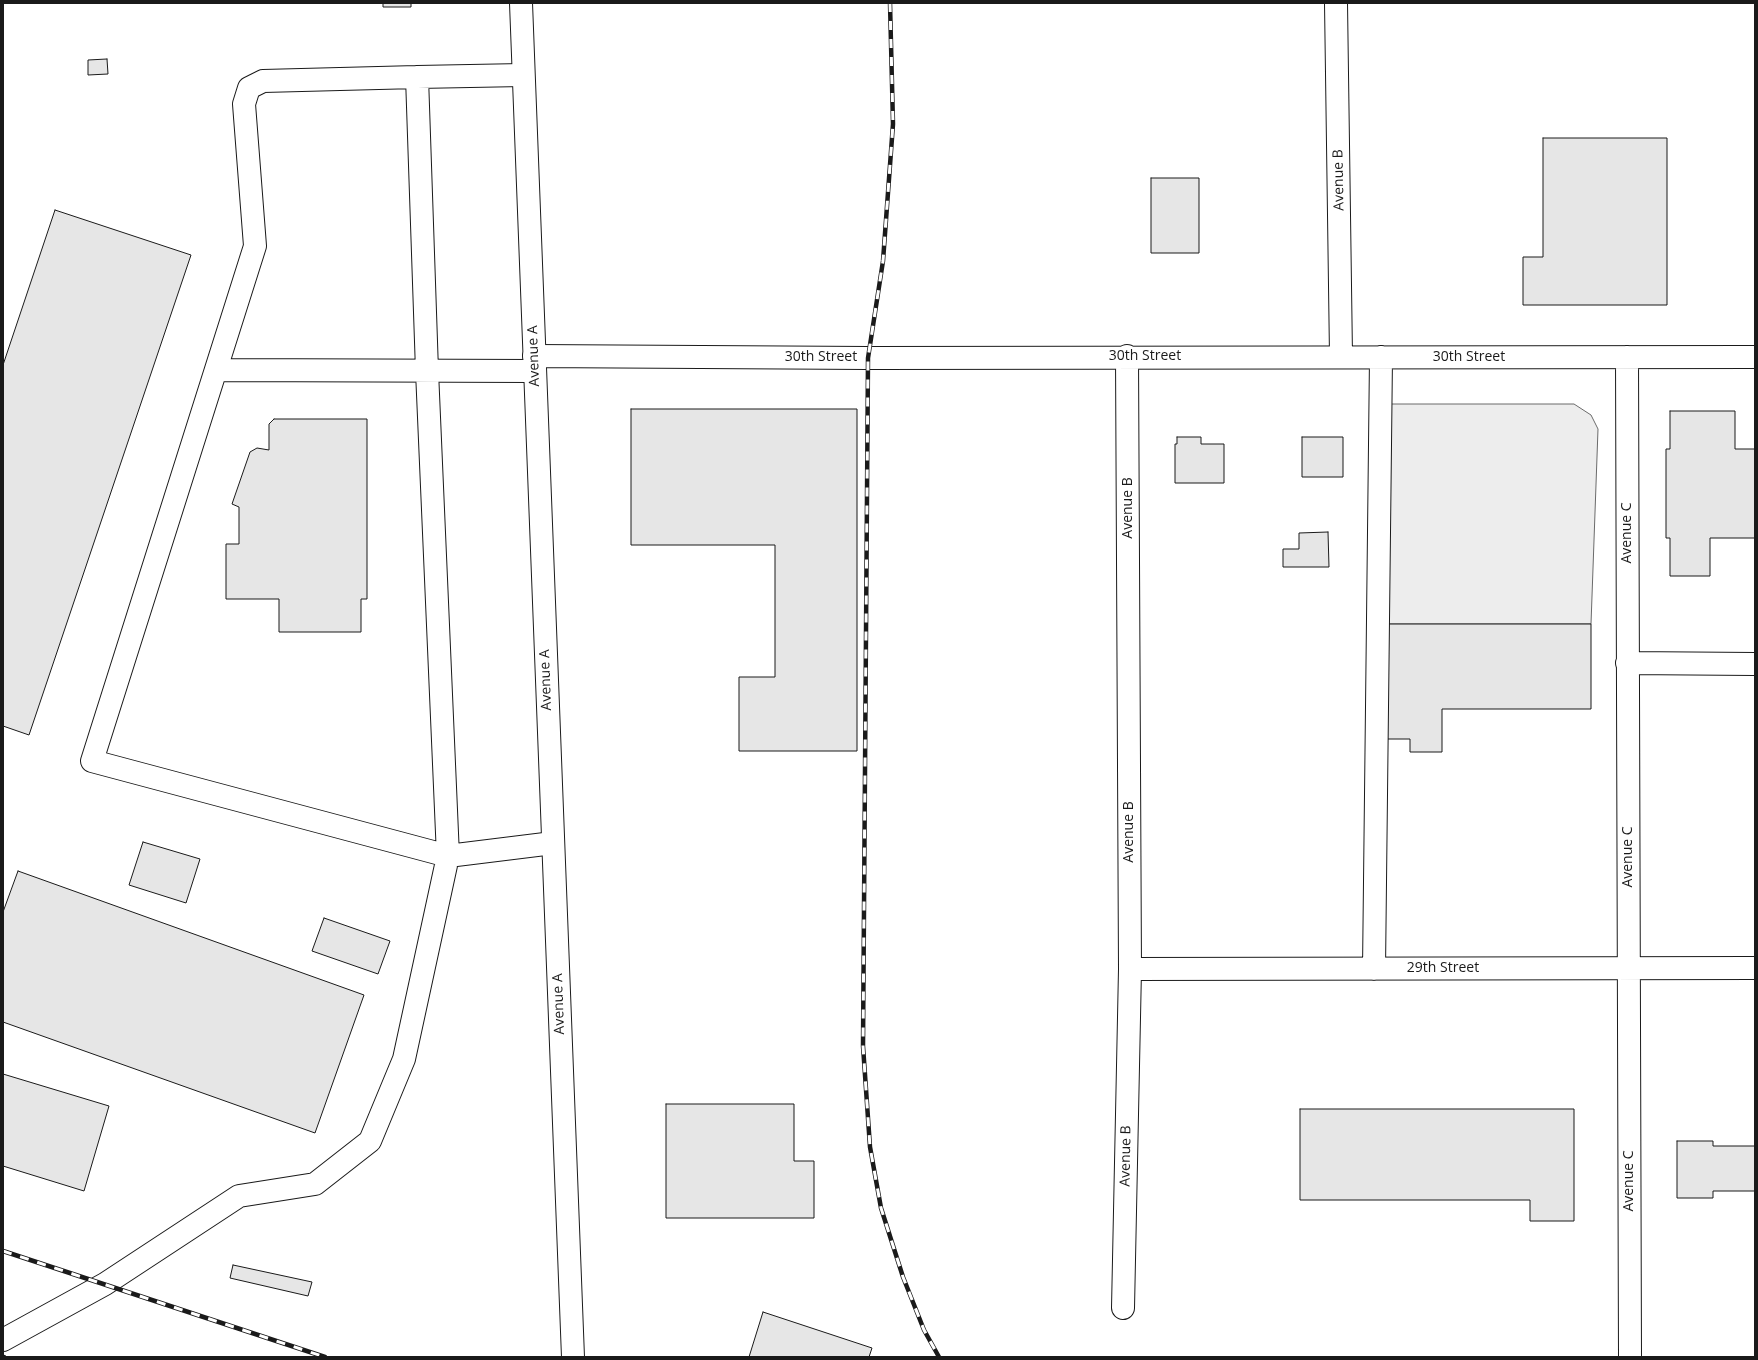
<!DOCTYPE html>
<html>
<head>
<meta charset="utf-8">
<style>
  body { margin:0 }
  #map { position:relative; width:1758px; height:1360px; overflow:hidden; background:#fff; font-family:"Open Sans",sans-serif }
  canvas { display:block }
  .frame { position:absolute; inset:0; border:4px solid #1a1a1a; pointer-events:none }
</style>
</head>
<body>
<div id="map">
<canvas width="1758" height="1360"></canvas>
<div class="frame"></div>
</div>
<script>
const ctx = document.querySelector('canvas').getContext('2d');
ctx.lineJoin = 'round';
function fill(path, color) { ctx.fillStyle = color; ctx.fill(path, 'evenodd'); }
const shape = rows => new Path2D(rows.map(r => 'M' + r).join(''));
function trace(path, color, width, dash) { ctx.strokeStyle = color; ctx.lineWidth = width; ctx.lineCap = dash ? 'butt' : 'round'; ctx.setLineDash(dash || []); ctx.stroke(path); }
function write(font, color, halo, rows, align = 'center') {
  ctx.font = font + ' "Open Sans",sans-serif'; ctx.lineWidth = 3; ctx.setLineDash([]); ctx.textBaseline = 'middle'; ctx.strokeStyle = halo; ctx.fillStyle = color; for (const [text, x, y, turn = 0] of rows) {
    ctx.save(); ctx.translate(x, y); ctx.rotate((+turn || 0) * Math.PI / 180); ctx.textAlign = isNaN(turn) ? turn : align; if (halo) ctx.strokeText(text, 0, 0); ctx.fillText(text, 0, 0); ctx.restore();
  }
}
const parking = shape([
  [1386,404,1574,404,1591,415,1598,429,1591,624,1382,624,1386,404]
]);
fill(parking, '#ededed');
trace(parking, '#6a6a6a', 1);
const building = shape([
  [383,3,411,3,411,7,383,7,383,3],
  [107,59,108,74,88,75,88,60,107,59],
  [1543,138,1667,138,1667,305,1523,305,1523,257,1543,257,1543,138],
  [1151,178,1199,178,1199,253,1151,253,1151,178],
  [55,210,191,255,29,735,3,726,3,365,55,210],
  [631,409,857,409,857,751,739,751,739,677,775,677,775,545,631,545,631,409],
  [1670,411,1735,411,1735,449,1755,449,1755,538,1710,538,1710,576,1670,576,1670,538,1666,538,1666,449,1670,449,1670,411],
  [274,419,367,419,367,599,361,599,361,632,279,632,279,599,226,599,226,544,239,544,239,507,232,504,250,452,257,448,269,450,269,424,274,419],
  [1177,437,1201,437,1201,444,1224,444,1224,483,1175,483,1175,444,1177,444,1177,437],
  [1302,437,1343,437,1343,477,1302,477,1302,437],
  [1328,532,1329,567,1283,567,1283,549,1299,549,1299,533,1328,532],
  [1382,624,1591,624,1591,709,1442,709,1442,752,1410,752,1410,739,1382,739,1382,624],
  [143,842,200,859,186,903,129,885,143,842],
  [18,871,364,995,315,1133,3,1022,3,912,18,871],
  [324,918,390,941,378,974,312,951,324,918],
  [3,1074,109,1106,84,1191,3,1166,3,1074],
  [666,1104,794,1104,794,1161,814,1161,814,1218,666,1218,666,1104],
  [1300,1109,1574,1109,1574,1221,1530,1221,1530,1200,1300,1200,1300,1109],
  [1677,1141,1713,1141,1713,1146,1755,1146,1755,1191,1713,1191,1713,1198,1677,1198,1677,1141],
  [233,1265,312,1282,308,1296,230,1278,233,1265],
  [763,1312,872,1348,869,1357,749,1357,763,1312]
]);
fill(building, '#e6e6e6');
trace(building, '#1a1a1a', 1);
const minor = shape([
  [1336,3,1341,356],
  [417,77,427,371,448,856,92,761,255,246,244,104,249,88,263,81,417,77,523,75],
  [534,356,868,358,1755,357],
  [1627,357,1630,1357],
  [216,370,534,371],
  [1627,663,1755,664],
  [1130,969,1755,968],
  [1374,969,1381,357],
  [1123,1308,1130,969,1127,356],
  [3,1340,105,1284,239,1196,315,1184,370,1141,404,1059,448,856,553,843]
]);
const major = shape([
  [521,3,573,1357]
]);
trace(minor, '#1a1a1a', 24);
trace(major, '#1a1a1a', 24);
trace(minor, '#fff', 22);
trace(major, '#fff', 22);
const rail = shape([
  [890,3,893,124,883,261,868,358,863,1046,870,1147,881,1208,903,1277,924,1330,939,1357],
  [3,1251,325,1357],
  [3,1357,4,1357]
]);
trace(rail, '#1a1a1a', 4.5);
trace(rail, '#fff', 3, [9]);
write('14px', '#1a1a1a', '#fff', [
  ["Avenue B",1339,180,-91],
  ["Avenue A",534,356,-92],
  ["30th Street",1145,356],
  ["30th Street",821,357],
  ["30th Street",1469,357],
  ["Avenue B",1128,508,-90],
  ["Avenue C",1627,533,-90],
  ["Avenue A",546,680,-92],
  ["Avenue B",1129,832,-90],
  ["Avenue C",1628,857,-90],
  ["29th Street",1443,968],
  ["Avenue A",559,1004,-92],
  ["Avenue B",1126,1156,-89],
  ["Avenue C",1629,1181,-90]
]);
</script>
</body>
</html>
